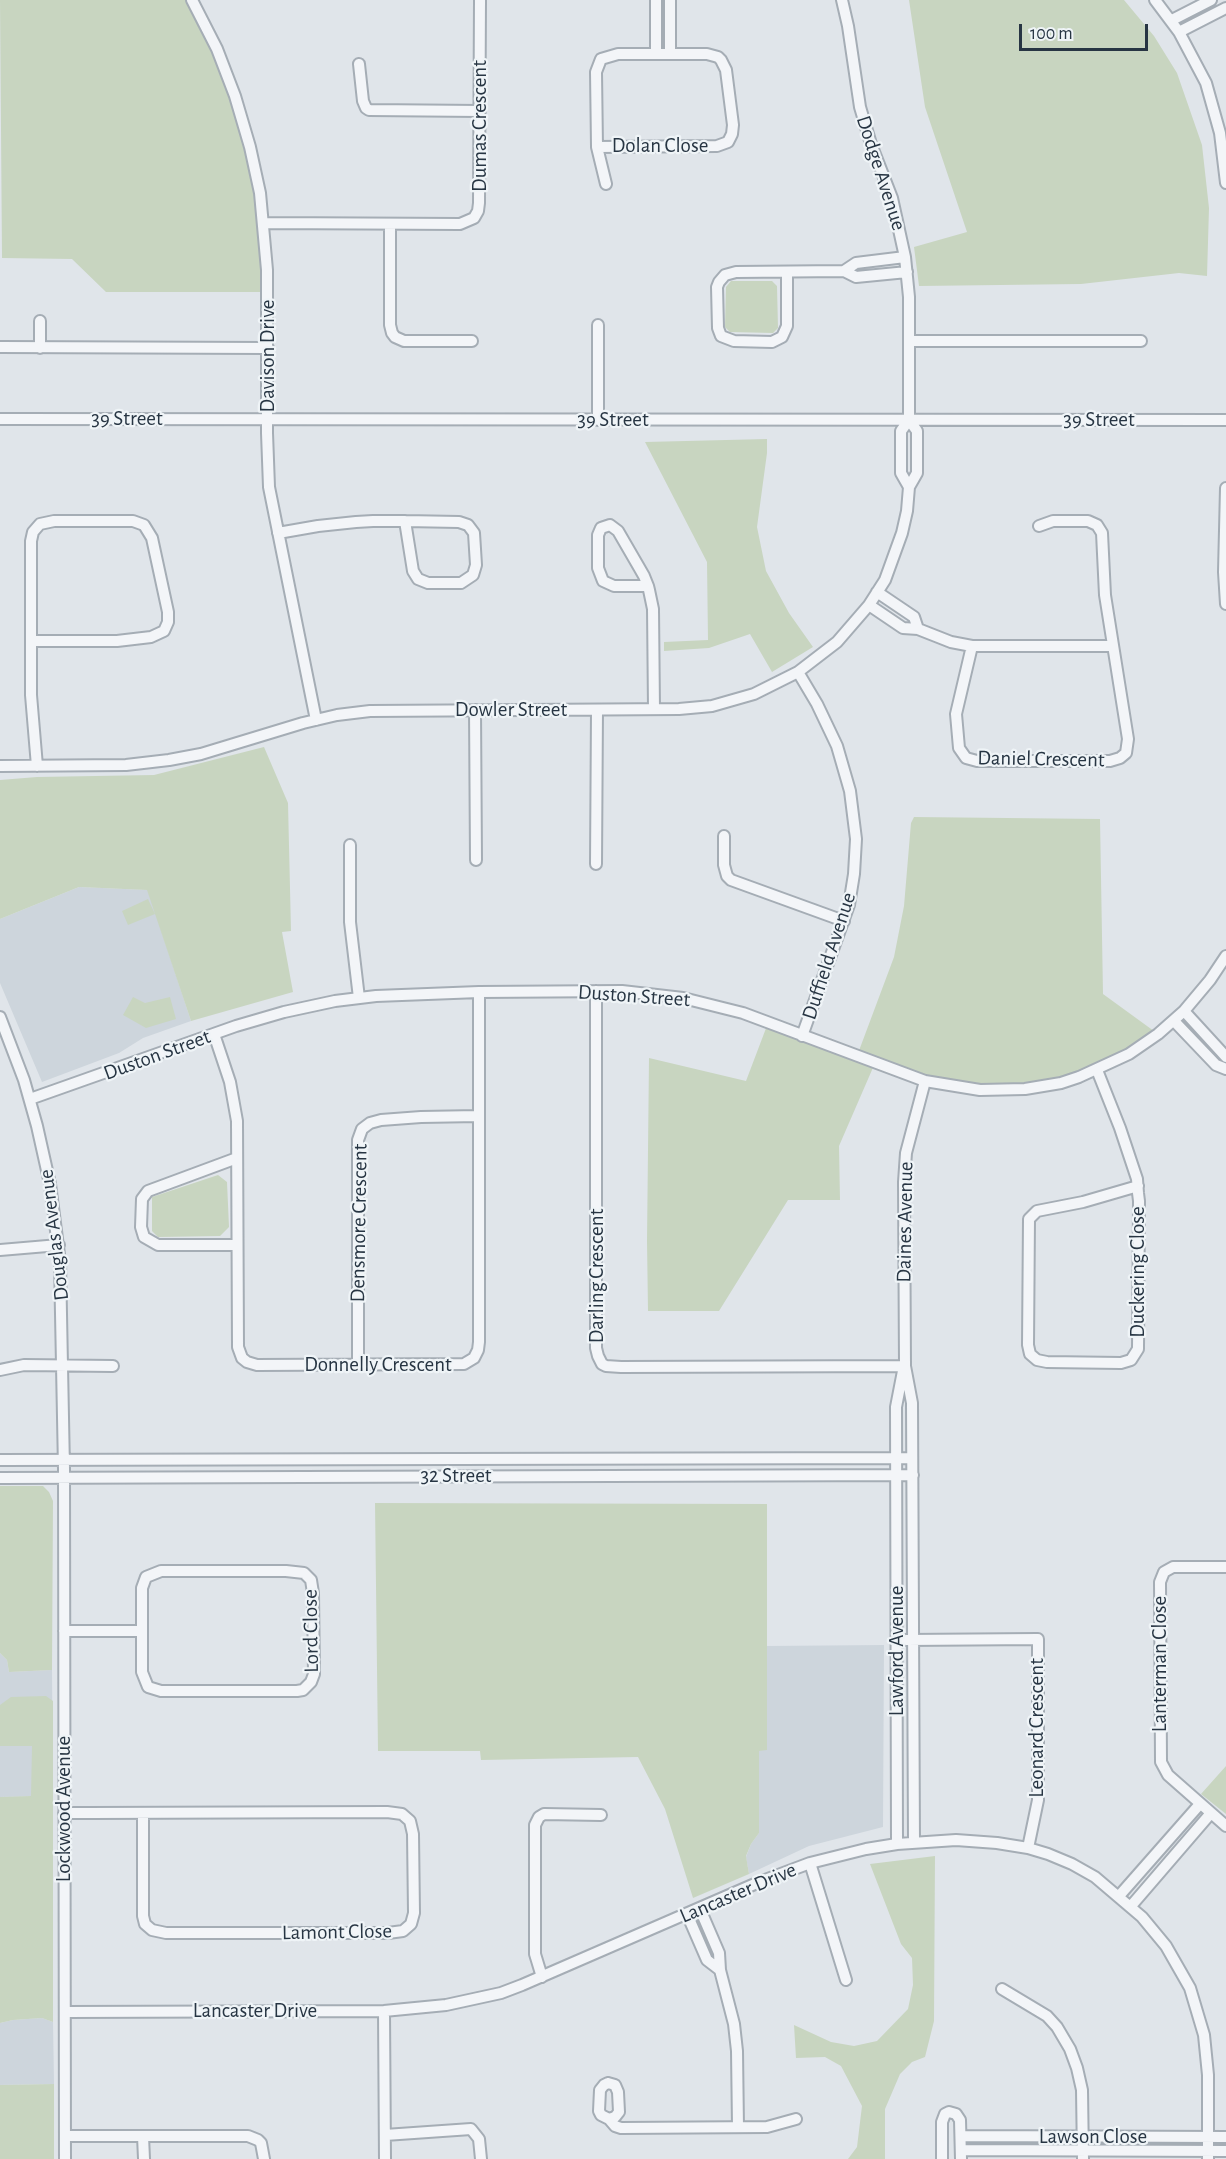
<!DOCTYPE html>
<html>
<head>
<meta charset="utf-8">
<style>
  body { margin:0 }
  #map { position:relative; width:1226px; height:2159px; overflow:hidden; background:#e0e5ea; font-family:"Alegreya Sans",sans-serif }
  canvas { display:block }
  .scale { position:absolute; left:1019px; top:24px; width:129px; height:27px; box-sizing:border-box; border:3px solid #273543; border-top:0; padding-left:8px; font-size:18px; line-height:21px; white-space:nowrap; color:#273543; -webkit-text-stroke:4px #eff4f7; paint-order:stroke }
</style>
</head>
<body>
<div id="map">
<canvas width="1226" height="2159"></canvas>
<div class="scale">100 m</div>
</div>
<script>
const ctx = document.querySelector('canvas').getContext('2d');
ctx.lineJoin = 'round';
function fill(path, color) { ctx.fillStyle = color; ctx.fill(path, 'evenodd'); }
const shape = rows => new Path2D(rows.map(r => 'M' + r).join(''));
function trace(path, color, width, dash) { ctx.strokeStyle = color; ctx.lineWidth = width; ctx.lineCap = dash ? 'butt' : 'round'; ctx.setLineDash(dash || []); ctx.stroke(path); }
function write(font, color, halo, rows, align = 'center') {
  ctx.font = font + ' "Alegreya Sans",sans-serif'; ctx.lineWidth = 4.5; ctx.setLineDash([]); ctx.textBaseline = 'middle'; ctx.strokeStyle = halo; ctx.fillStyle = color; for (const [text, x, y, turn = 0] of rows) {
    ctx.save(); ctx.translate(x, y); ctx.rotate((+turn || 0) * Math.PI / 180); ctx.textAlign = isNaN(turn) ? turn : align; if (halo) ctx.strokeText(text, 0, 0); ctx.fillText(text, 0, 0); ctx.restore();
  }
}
fill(shape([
  [79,887,148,890,191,1021,143,1038,119,1053,42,1082,0,983,0,919],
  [884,1645,883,1827,809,1846,749,1874,746,1857,751,1844,759,1833,759,1750,767,1750,767,1646],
  [0,1653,7,1660,9,1672,52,1670,53,1796,0,1797],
  [42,2018,53,2022,54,2084,0,2085,0,2023,13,2020]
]), '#cdd5dc');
fill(shape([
  [0,0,192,0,250,147,268,292,106,292,72,259,2,258],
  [909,0,1124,0,1154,36,1177,73,1202,145,1209,208,1207,276,1179,273,1081,284,919,286,914,247,967,232,925,107],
  [731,281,772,281,777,286,778,328,773,333,730,332,725,327,726,287],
  [767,439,767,453,757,527,766,571,789,613,813,647,772,672,750,634,709,648,664,651,664,642,708,640,707,562,645,442],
  [264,747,288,803,291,931,282,932,293,992,191,1021,147,890,79,887,0,919,0,780,37,777,154,775],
  [914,817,1100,819,1103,994,1158,1034,1079,1077,980,1090,875,1063,839,1146,840,1200,788,1200,719,1311,648,1311,647,1241,649,1058,746,1081,768,1023,857,1056,894,957,904,906,911,823],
  [148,899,155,914,128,925,122,911],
  [133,997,145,1003,170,997,176,1019,146,1028,123,1015],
  [218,1175,227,1182,229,1227,220,1236,158,1237,152,1231,152,1197],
  [0,1486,43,1486,49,1492,53,1501,52,1670,9,1672,7,1660,0,1653],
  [375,1503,767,1504,767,1750,759,1751,759,1833,751,1844,746,1856,749,1874,693,1898,665,1809,638,1757,481,1760,480,1751,378,1751],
  [46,1696,53,1701,53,2022,42,2018,13,2020,0,2023,0,1797,31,1796,32,1746,0,1746,0,1705,11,1697],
  [1226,1766,1226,1814,1201,1794],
  [935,1856,934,2021,925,2057,912,2062,900,2074,885,2109,885,2159,848,2159,857,2147,862,2106,841,2066,825,2057,796,2058,794,2025,831,2042,854,2046,877,2041,908,2009,913,1985,912,1958,901,1944,870,1864],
  [54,2084,54,2159,0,2159,0,2085]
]), '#c8d5c0');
const minor = shape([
  [192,0,217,49,235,96,250,147,260,193,267,270,267,433,269,487,316,720],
  [670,0,670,54],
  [842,0,848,26,860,107,871,144,892,198,905,257,909,297,909,420],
  [1155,0,1179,32,1206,83,1220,133,1226,183],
  [1172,20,1211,0],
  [1179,32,1226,8],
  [656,54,656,0],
  [359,64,363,101,366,108,369,110,480,111],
  [597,147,717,146,728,142,732,134,733,125,726,70,721,60,718,57,707,54,618,54,601,59,596,72,597,147,606,184],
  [264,223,460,224,474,218,478,211,479,203,480,0],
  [390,224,390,325,392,333,395,337,404,341,472,341],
  [844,271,856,277,907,272],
  [787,272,787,326,782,337,772,342,734,341,721,336,718,328,717,287,719,282,725,275,736,272,844,271,856,263,905,257],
  [598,325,598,420],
  [909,341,1141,341],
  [0,347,268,348],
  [40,348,40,321],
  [0,419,1226,420],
  [909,420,901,431,901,473,909,487],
  [1226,488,1224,572,1226,604],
  [278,533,318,526,356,522,373,521,405,521,459,522,468,525,474,533,476,565,473,575,461,583,428,583,418,579,413,571,405,521],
  [648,586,614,586,603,581,598,568,598,535,601,528,610,525,618,531,640,569,644,576,648,586,649,590,653,609,654,709],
  [877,592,914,617,918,629],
  [869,605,903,628,918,629,951,642,972,646,1112,646],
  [31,641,117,641,151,637,164,631,168,622,168,612,152,538,144,525,133,521,54,521,40,524,33,532,31,541,31,695,37,766],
  [972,646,956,714,959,748,966,758,977,761,1110,761,1120,758,1126,753,1128,739,1105,595,1102,533,1097,525,1088,521,1053,521,1039,526],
  [798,672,817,704,837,746,850,791,856,839,854,874,849,905,802,1036],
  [475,710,476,860],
  [0,766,126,765,169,760,201,754,303,723,337,715,370,711,679,709,712,706,754,694,798,672,837,642,869,605,885,580,902,533,907,511,909,487,917,473,917,431,909,420],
  [724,836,724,865,727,876,731,880,844,921],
  [350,845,350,922,359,998],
  [596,864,597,710],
  [596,991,596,1348,598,1356,602,1364,606,1366,621,1367,905,1366],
  [1184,1011,1226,1057],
  [0,1017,24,1080,37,1126,50,1184,60,1262,64,1469,65,2159],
  [1174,1021,1216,1065,1226,1069],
  [214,1034,230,1082,237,1121,238,1347,242,1358,247,1362,257,1365,464,1364,474,1358,478,1350,479,1342,479,992],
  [1097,1070,1120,1128,1137,1179,1138,1193,1139,1201,1138,1349,1131,1360,1121,1363,1047,1362,1037,1360,1030,1354,1028,1345,1029,1219,1037,1211,1083,1202,1138,1186],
  [30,1099,236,1026,284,1012,335,1001,376,996,479,992,622,991,683,998,743,1013,925,1081,980,1090,1025,1089,1061,1083,1079,1077,1129,1054,1158,1034,1184,1011,1210,980,1226,956],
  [237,1245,158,1245,144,1237,141,1227,142,1199,148,1191,237,1158],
  [0,1250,59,1245],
  [358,1364,358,1140,362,1129,370,1123,381,1120,421,1117,478,1116],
  [0,1370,24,1365,113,1366],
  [0,1460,912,1458],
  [0,1478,913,1475],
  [1226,1567,1173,1567,1164,1572,1160,1582,1161,1762,1168,1775,1226,1826],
  [161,1571,286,1571,304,1573,311,1580,313,1593,314,1674,311,1682,303,1690,297,1691,161,1691,148,1687,142,1672,142,1588,146,1577,161,1571],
  [64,1631,142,1631],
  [906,1640,1038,1639,1038,1800,1028,1848],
  [64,1813,89,1813,387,1812,402,1814,410,1821,413,1834,414,1913,411,1924,403,1931,388,1933,166,1933,152,1930,145,1924,143,1916,143,1813],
  [914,1842,912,1403,905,1366,904,1182,906,1153,925,1081],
  [897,1844,896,1407,903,1371],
  [810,1863,846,1980],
  [1119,1896,1200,1804],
  [1131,1906,1211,1813],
  [700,1909,719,1953,720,1970,734,2024,737,2051,738,2127],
  [687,1914,707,1960,720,1970],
  [542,1977,535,1954,535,1825,539,1817,544,1814,601,1815],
  [1002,1989,1047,2016,1057,2027,1070,2049,1077,2068,1082,2090,1083,2159],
  [384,2011,385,2159],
  [66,2012,384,2011,446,2005,501,1993,522,1985,757,1883,810,1863,866,1849,897,1844,956,1840,997,1843,1028,1848,1048,1854,1072,1864,1095,1877,1142,1917,1166,1946,1190,1988,1204,2035,1208,2075,1208,2159],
  [608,2083,615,2085,618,2092,619,2112,615,2117,609,2119,601,2115,599,2111,600,2090,604,2085,608,2083],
  [609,2119,615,2126,621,2128,767,2127,796,2119],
  [385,2135,471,2129,479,2139,481,2159],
  [65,2136,248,2136,258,2140,261,2143,264,2159],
  [143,2136,144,2159],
  [961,2136,1226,2137],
  [961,2150,1226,2151],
  [942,2159,942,2122,945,2114,949,2112,956,2114,960,2120,961,2159]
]);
trace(minor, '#a5adb5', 14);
trace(minor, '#f3f5f8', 10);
write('21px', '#273543', '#eff4f7', [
  ["Dumas Crescent",480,126,-90],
  ["Dolan Close",660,146],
  ["Dodge Avenue",881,173,72],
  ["Davison Drive",268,356,-90],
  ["39 Street",127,419],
  ["39 Street",613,420],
  ["39 Street",1099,420],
  ["Dowler Street",511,710],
  ["Daniel Crescent",1041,759,1],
  ["Duffield Avenue",829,956,-72],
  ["Duston Street",634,996,4],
  ["Duston Street",157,1055,-20],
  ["Daines Avenue",905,1222,-89],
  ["Densmore Crescent",359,1223,-89],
  ["Douglas Avenue",54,1235,-97],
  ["Duckering Close",1138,1272,-90],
  ["Darling Crescent",597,1276,-90],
  ["Donnelly Crescent",378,1365],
  ["32 Street",456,1476],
  ["Lord Close",311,1631,-91],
  ["Lawford Avenue",897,1651,-90],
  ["Lanterman Close",1160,1664,-90],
  ["Leonard Crescent",1037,1728,-90],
  ["Lockwood Avenue",64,1809,-90],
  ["Lancaster Drive",738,1893,-23],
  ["Lamont Close",337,1932,-1],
  ["Lancaster Drive",255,2011],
  ["Lawson Close",1093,2137]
]);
</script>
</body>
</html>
